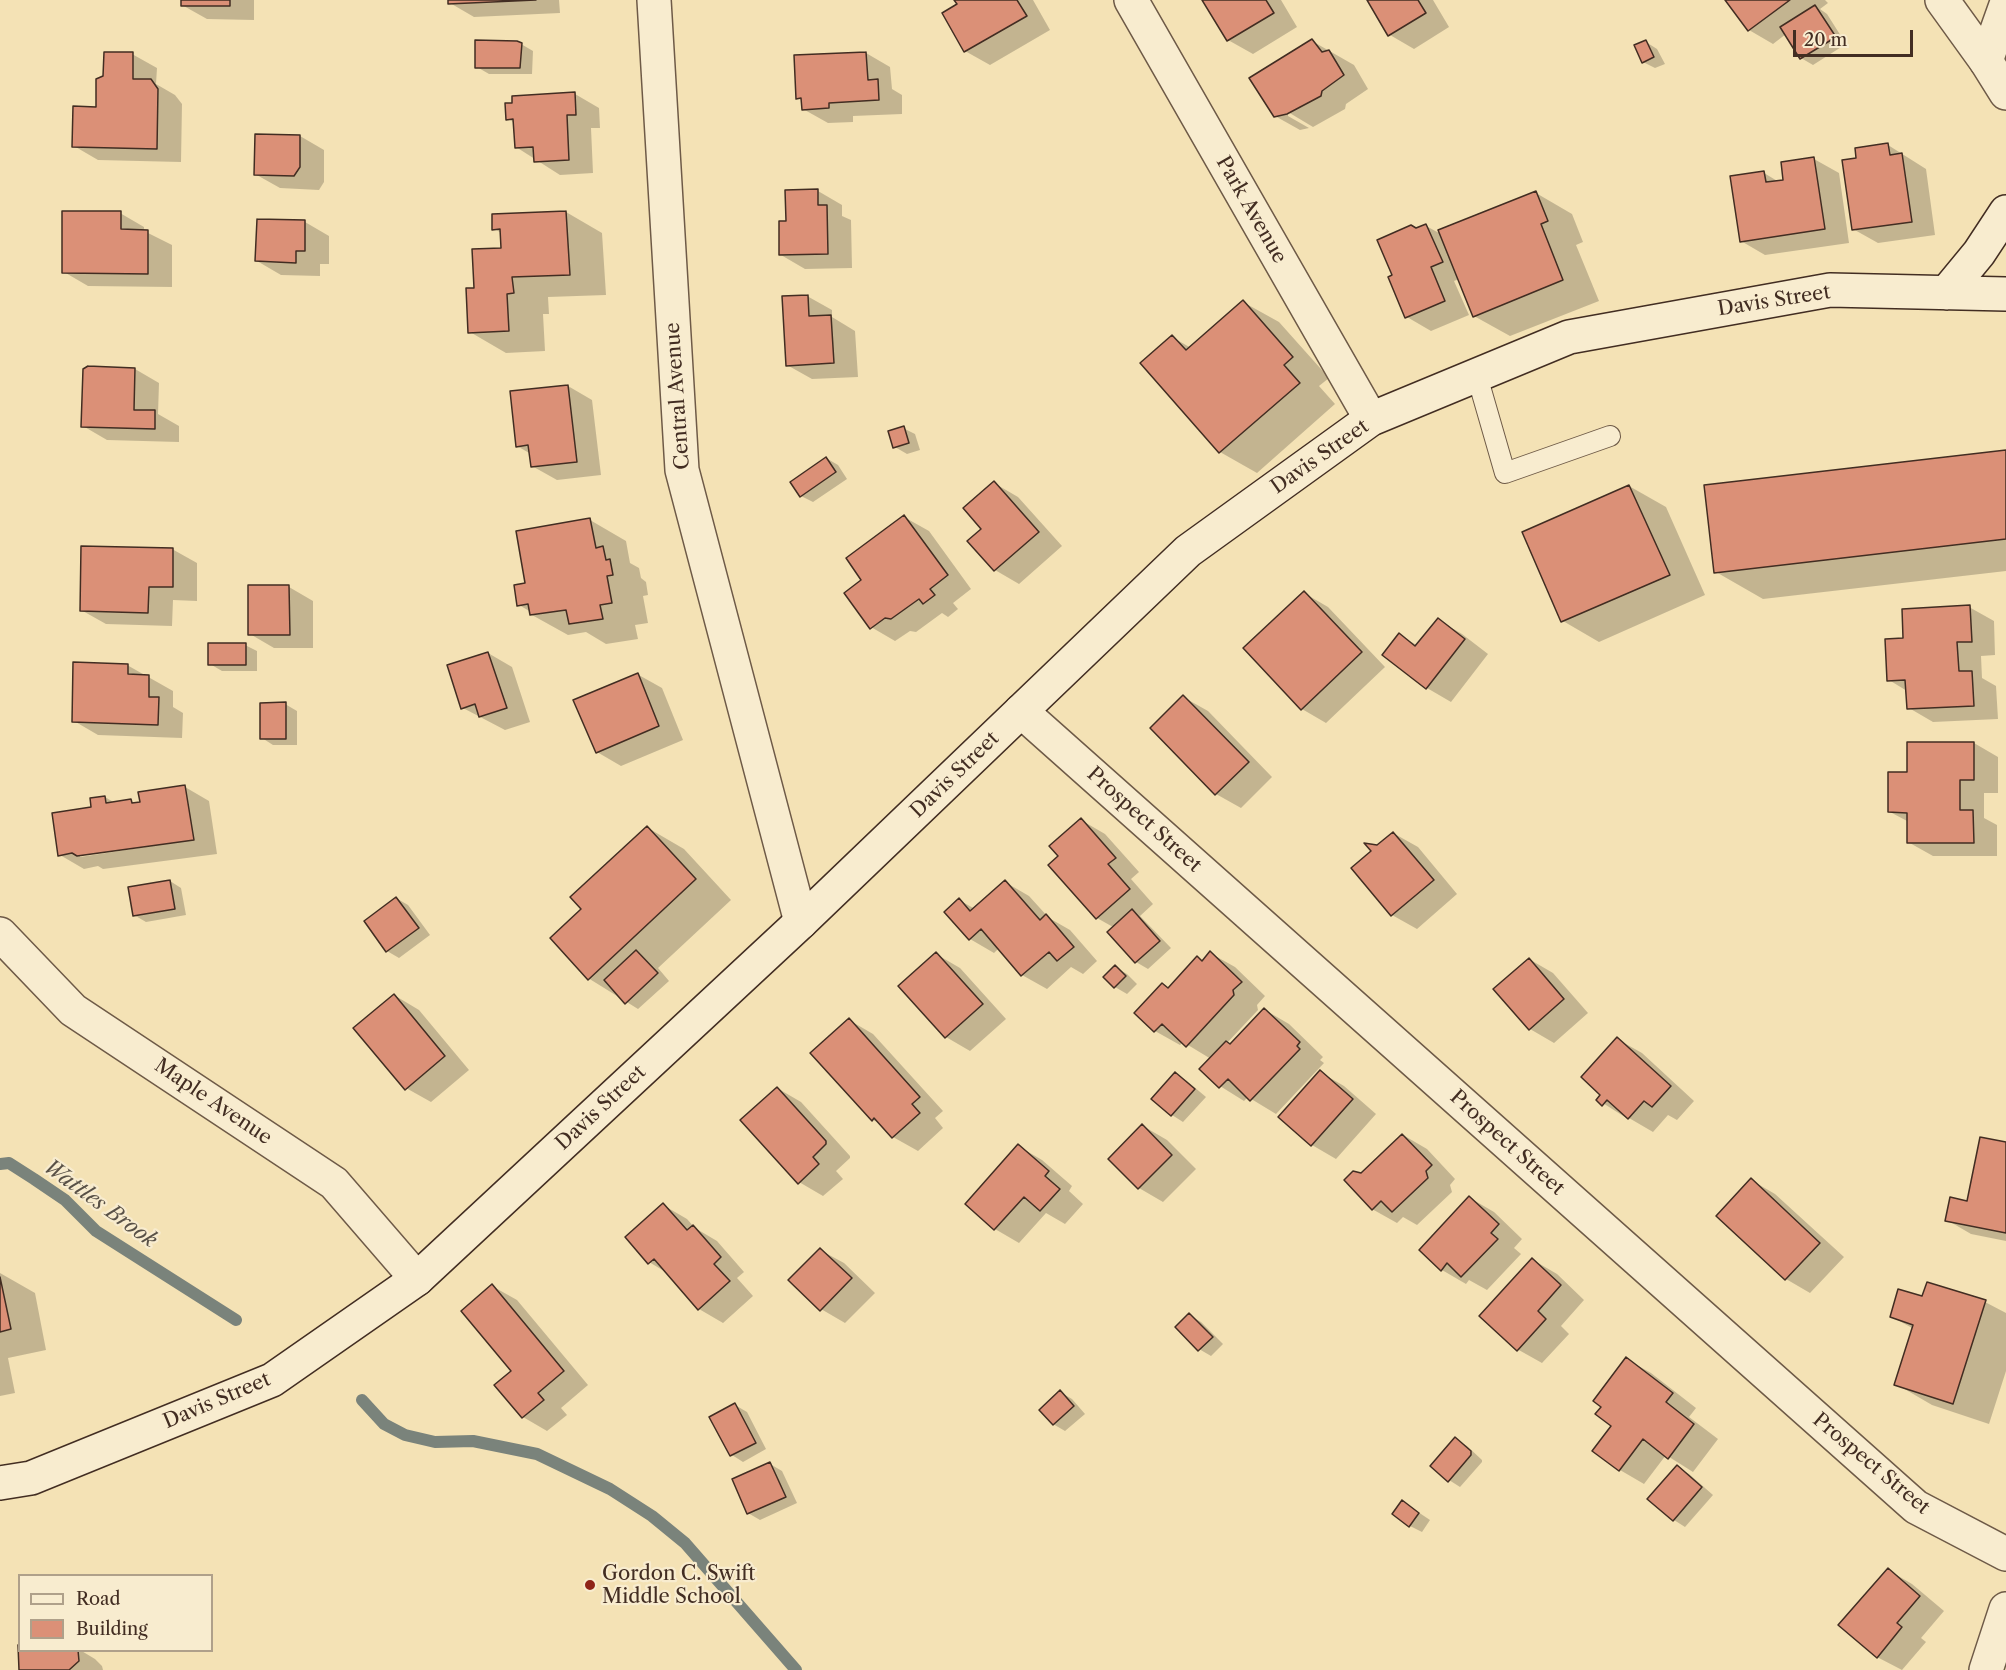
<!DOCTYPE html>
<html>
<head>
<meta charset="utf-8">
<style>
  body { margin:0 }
  #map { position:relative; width:2006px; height:1670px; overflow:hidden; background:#f4e2b5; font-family:"Libre Caslon Text",serif }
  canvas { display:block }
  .legend { position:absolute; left:18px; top:1574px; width:195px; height:78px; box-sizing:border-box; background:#f8eccf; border:2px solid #afa08a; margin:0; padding:8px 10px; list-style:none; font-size:18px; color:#422d22 }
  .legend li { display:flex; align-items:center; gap:12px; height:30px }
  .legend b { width:30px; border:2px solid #afa08a }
  .scale { position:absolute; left:1793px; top:30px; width:120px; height:27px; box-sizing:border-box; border:3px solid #422d22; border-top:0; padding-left:8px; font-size:18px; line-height:21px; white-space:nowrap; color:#422d22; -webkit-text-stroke:4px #f8eccf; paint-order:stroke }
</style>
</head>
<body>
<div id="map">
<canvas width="2006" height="1670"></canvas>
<ul class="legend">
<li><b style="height:8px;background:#f8eccf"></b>Road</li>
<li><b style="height:16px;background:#db9077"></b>Building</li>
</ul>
<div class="scale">20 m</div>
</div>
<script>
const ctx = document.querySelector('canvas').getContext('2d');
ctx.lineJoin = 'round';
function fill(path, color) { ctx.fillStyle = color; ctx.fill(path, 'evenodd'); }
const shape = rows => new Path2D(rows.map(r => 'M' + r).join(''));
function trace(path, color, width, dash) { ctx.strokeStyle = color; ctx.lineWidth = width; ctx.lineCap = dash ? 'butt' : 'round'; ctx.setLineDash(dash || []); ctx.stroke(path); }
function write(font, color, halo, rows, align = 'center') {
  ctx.font = font + ' "Libre Caslon Text",serif'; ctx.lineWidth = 4.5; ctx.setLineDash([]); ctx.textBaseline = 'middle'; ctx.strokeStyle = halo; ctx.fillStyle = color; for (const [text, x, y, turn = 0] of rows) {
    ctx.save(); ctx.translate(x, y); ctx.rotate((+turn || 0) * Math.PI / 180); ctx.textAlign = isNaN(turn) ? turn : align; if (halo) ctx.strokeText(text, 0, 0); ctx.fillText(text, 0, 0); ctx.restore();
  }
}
fill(shape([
  [182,0,254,0,254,20,207,19,182,5],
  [449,0,559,0,560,13,474,17,450,3],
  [956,0,1033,0,1050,30,990,65,965,51,959,5],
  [1204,0,1281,0,1297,27,1253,54,1228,40],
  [1369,0,1433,0,1449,27,1414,49,1390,35],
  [1727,0,1825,0,1828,3,1820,9,1827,14,1846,44,1813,65,1801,58,1786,34,1773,44,1749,30],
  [1312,41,1354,65,1368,89,1346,104,1345,109,1313,127,1288,112,1288,116,1309,128,1300,130,1275,116],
  [1646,42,1657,49,1665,64,1655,68,1643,62],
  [521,44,533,51,532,74,489,74,477,67],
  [866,53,890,67,892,89,902,95,902,114,853,116,853,122,828,123,803,109,803,101,798,98,796,57],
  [132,54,157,68,156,84,175,95,182,104,181,162,98,160,74,146],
  [575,94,599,108,600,128,591,128,593,173,560,175,516,147,515,123,508,119],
  [300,136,324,150,324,182,319,190,280,188,255,174],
  [1888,145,1926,169,1935,235,1878,243,1853,229,1858,160],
  [1814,159,1839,173,1849,243,1765,255,1741,241,1764,173,1779,182,1785,181],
  [818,191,842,205,842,216,851,220,852,268,805,269,781,255,787,222],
  [1536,193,1572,214,1583,242,1576,245,1599,301,1510,336,1474,316,1459,279,1454,281,1469,315,1431,331,1407,317,1390,278,1394,276,1416,230,1426,226,1441,234],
  [566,212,602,233,606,295,548,297,549,314,543,314,545,351,506,353,470,332,476,289,503,249,502,233,494,229],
  [120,213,144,227,144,231,172,245,172,287,88,286,64,272],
  [305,222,329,236,329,264,320,264,320,276,281,275,257,261],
  [807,296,832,310,832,317,855,331,858,377,812,379,787,365],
  [1243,302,1279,322,1329,378,1319,386,1335,404,1257,473,1220,452,1142,363,1172,337,1191,348],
  [135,369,159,383,158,414,179,426,179,442,107,440,83,426],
  [568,386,592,400,601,475,557,480,532,466,531,454,517,446],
  [903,428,915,434,920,450,907,454,895,447],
  [2006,451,2006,571,1763,599,1716,572],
  [826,458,838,465,847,479,813,502,801,496],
  [994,483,1018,497,1062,546,1019,584,995,570,983,529],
  [1629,486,1666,507,1705,595,1599,642,1563,621],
  [904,517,929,531,971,589,953,603,958,609,948,617,942,613,916,632,910,631,895,641,871,627,863,580],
  [590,520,626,541,630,563,639,568,641,578,646,582,648,595,643,596,648,623,635,625,638,639,606,644,586,632,568,635,532,615,531,612,519,605,527,584],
  [172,549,197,563,197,601,173,600,172,626,106,624,81,610],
  [289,587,313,601,313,648,274,648,250,634],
  [1304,593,1328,607,1385,667,1326,723,1302,709],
  [1969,607,1994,621,1995,655,1981,656,1982,678,1996,686,1998,719,1933,722,1909,708,1907,691,1889,680,1905,640],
  [1438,620,1462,634,1488,654,1451,702,1427,688,1400,635,1418,646],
  [245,645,257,651,257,671,222,671,210,664],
  [488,653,512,667,530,722,505,730,463,708],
  [127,665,173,691,173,707,183,713,182,738,98,735,74,721],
  [637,674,662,688,683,740,621,766,597,752],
  [1183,697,1208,711,1272,777,1241,808,1216,794,1152,728],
  [285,704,297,711,297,745,273,745,262,738],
  [1974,743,1998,757,1998,793,1984,793,1984,818,1997,825,1997,856,1933,856,1908,842,1909,822,1890,812,1908,773],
  [185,787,209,801,217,854,103,869,98,866,84,869,60,855,93,808,105,797,115,803,130,801,136,804],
  [152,843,152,846,80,857,80,854],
  [1081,820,1105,834,1139,872,1131,879,1153,904,1140,916,1171,948,1148,969,1136,962,1109,932,1113,927,1097,918,1060,856],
  [648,828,684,849,731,900,658,968,669,981,638,1009,588,978,583,909],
  [1393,833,1418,847,1457,894,1417,929,1392,915,1378,846],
  [170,881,181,888,186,915,146,922,134,915],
  [1005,882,1029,896,1049,918,1070,930,1097,961,1083,974,1071,967,1047,989,1022,975,999,948,994,953,970,939,959,900,975,909],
  [396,898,408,905,430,935,399,958,387,951],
  [1210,953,1235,967,1265,996,1257,1005,1258,1010,1227,1043,1231,1045,1265,1010,1289,1024,1323,1057,1320,1060,1324,1063,1276,1114,1248,1097,1244,1101,1220,1086,1211,1059,1183,1042,1180,1045,1155,1031,1136,1013,1169,989,1198,958,1203,961],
  [936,954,960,968,1006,1019,970,1051,946,1037],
  [1529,959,1553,973,1588,1013,1554,1043,1530,1029],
  [1115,967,1127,974,1137,984,1127,994,1115,987,1105,977],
  [394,995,419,1010,469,1070,431,1102,406,1088],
  [849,1020,873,1034,943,1111,935,1118,943,1128,918,1151,893,1137,883,1125,873,1120],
  [1617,1039,1642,1053,1694,1101,1677,1120,1668,1115,1653,1132,1629,1118,1628,1119,1598,1100,1603,1095],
  [1320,1072,1344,1086,1376,1114,1336,1159,1312,1145],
  [1176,1074,1187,1081,1206,1097,1183,1122,1172,1115],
  [777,1088,801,1102,850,1156,850,1158,836,1171,843,1179,823,1196,799,1182],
  [1143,1126,1167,1140,1196,1169,1163,1202,1139,1188],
  [1403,1135,1427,1149,1455,1179,1450,1185,1452,1192,1417,1225,1403,1217,1397,1223,1372,1209,1361,1175],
  [2006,1144,2006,1241,1971,1234,1947,1220,1969,1203],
  [1018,1146,1042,1160,1072,1186,1069,1191,1083,1204,1065,1224,1046,1213,1019,1243,995,1229,967,1203],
  [1751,1180,1775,1194,1844,1257,1810,1293,1786,1279],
  [1470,1198,1494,1212,1522,1239,1514,1248,1521,1254,1487,1290,1469,1280,1466,1284,1442,1270],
  [663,1205,687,1219,695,1228,717,1241,744,1272,737,1278,753,1296,723,1323,699,1309,669,1274,649,1262],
  [820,1250,844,1263,875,1293,845,1323,821,1309],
  [1533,1260,1557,1274,1584,1300,1561,1326,1569,1334,1542,1363,1517,1349],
  [0,1273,35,1293,46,1350,8,1358,15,1393,0,1396],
  [492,1286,517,1300,588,1385,561,1408,567,1415,547,1431,523,1417,496,1385,513,1371],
  [1923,1298,1985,1302,2006,1313,2006,1371,1989,1424,1932,1405,1896,1384,1914,1329,1892,1317],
  [1189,1315,1201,1322,1223,1344,1211,1356,1199,1349],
  [1626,1359,1651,1373,1696,1408,1689,1417,1718,1439,1693,1472,1666,1455,1644,1484,1620,1470,1613,1426,1603,1406],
  [1060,1392,1072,1399,1085,1414,1065,1431,1053,1424],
  [735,1405,747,1412,766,1449,743,1462,732,1455,711,1417],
  [1455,1439,1467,1446,1482,1460,1482,1462,1460,1487,1449,1480],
  [770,1464,782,1471,797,1503,760,1520,748,1513],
  [1677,1467,1689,1474,1713,1495,1685,1527,1674,1520],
  [1403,1502,1430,1520,1422,1532,1410,1526],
  [1888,1570,1912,1584,1944,1611,1921,1638,1926,1642,1902,1670,1877,1657],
  [20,1650,80,1650,95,1659,102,1666,103,1670,21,1670]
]), '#0003');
trace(shape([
  [0,1164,9,1163,34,1179,65,1200,96,1231,236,1320],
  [362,1400,384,1424,405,1435,435,1442,473,1441,537,1454,610,1489,652,1516,685,1543,796,1670]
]), '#7a837b', 12);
const building = shape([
  [181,0,230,0,230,6,181,6,181,0],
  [448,0,536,0,448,4,448,0],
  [954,0,1017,0,1027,16,964,52,942,13,957,4,954,0],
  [1202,0,1266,0,1274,13,1227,41,1202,0],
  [1367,0,1418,0,1426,13,1388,36,1367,0],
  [1725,0,1790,0,1748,31,1725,0],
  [1815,5,1836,37,1800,59,1780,27,1815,5],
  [1312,39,1322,52,1329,50,1344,75,1322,91,1321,96,1287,114,1274,117,1249,78,1312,39],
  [475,40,517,41,522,43,520,68,475,68,475,40],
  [1646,40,1654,57,1642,63,1634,45,1646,40],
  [104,52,133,52,133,79,151,79,158,89,157,149,72,147,73,106,96,107,96,79,103,76,104,52],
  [866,52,868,80,878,79,879,100,829,103,829,108,802,110,801,98,796,99,794,55,866,52],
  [575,92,576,115,567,115,569,160,534,162,533,147,515,148,513,119,506,120,505,103,512,103,512,96,575,92],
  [255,134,300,135,300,167,294,176,254,175,255,134],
  [1888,143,1890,155,1902,153,1912,222,1852,230,1842,160,1856,158,1855,148,1888,143],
  [1814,157,1825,229,1740,242,1730,176,1764,171,1766,182,1783,180,1781,162,1814,157],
  [818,189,818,205,827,205,828,254,779,255,779,221,786,221,785,190,818,189],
  [1536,191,1548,221,1541,224,1563,280,1473,317,1438,230,1536,191],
  [62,211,121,211,121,229,148,230,148,274,62,273,62,211],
  [566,211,570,275,512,277,514,293,507,294,509,331,468,333,466,288,474,288,472,249,501,248,500,229,492,230,492,214,566,211],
  [257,219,305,220,305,251,296,251,296,263,255,261,257,219],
  [1426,224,1443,262,1431,267,1445,301,1405,318,1388,277,1392,275,1377,240,1411,225,1416,228,1426,224],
  [808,295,809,316,831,315,834,363,786,366,782,296,808,295],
  [1243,300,1293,357,1284,365,1300,383,1219,453,1140,363,1172,335,1186,350,1243,300],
  [88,366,135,368,134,410,155,410,155,429,81,427,83,369,88,366],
  [568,385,577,462,531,467,528,445,516,447,510,391,568,385],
  [904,426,909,443,893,448,888,431,904,426],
  [2006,450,2006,539,1714,573,1704,485,2006,450],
  [826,457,836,472,800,497,790,482,826,457],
  [994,481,1039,532,994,571,967,541,981,529,963,508,994,481],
  [1629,485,1670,575,1561,622,1522,532,1629,485],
  [904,515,948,575,930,589,935,595,923,604,919,599,891,619,885,618,870,629,844,593,861,580,846,558,904,515],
  [590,518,596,548,603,546,606,560,610,559,613,575,607,576,612,603,600,605,603,619,569,624,566,610,530,615,528,604,517,606,514,585,525,583,516,531,590,518],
  [81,546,173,548,173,587,149,587,148,613,80,611,81,546],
  [248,585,289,585,290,635,248,635,248,585],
  [1304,591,1362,652,1301,710,1243,648,1304,591],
  [1970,605,1972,642,1957,642,1959,671,1972,671,1974,706,1907,709,1905,680,1887,681,1885,639,1903,638,1902,609,1970,605],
  [1438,618,1465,639,1426,689,1382,655,1399,633,1415,646,1438,618],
  [208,643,246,643,246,665,208,665,208,643],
  [488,652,507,708,479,717,475,704,461,709,447,665,488,652],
  [73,662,128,664,128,674,149,675,149,697,159,697,158,725,72,722,73,662],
  [638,673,659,726,596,753,573,700,638,673],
  [1183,695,1249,762,1215,795,1150,728,1183,695],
  [286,702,286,739,260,739,260,703,286,702],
  [1907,742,1974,742,1974,780,1960,780,1960,810,1973,810,1974,843,1907,843,1907,813,1888,812,1888,772,1907,772,1907,742],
  [185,785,194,840,77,856,72,853,58,856,52,813,91,807,90,798,105,796,106,803,131,799,132,803,140,802,138,792,185,785],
  [1081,818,1116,858,1108,864,1130,889,1096,919,1048,865,1058,856,1049,846,1081,818],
  [647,826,696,879,588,980,550,938,581,909,570,897,647,826],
  [1393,832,1434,880,1391,916,1351,868,1371,851,1364,843,1377,845,1393,832],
  [170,880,175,909,133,916,128,887,170,880],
  [1005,880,1040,920,1046,914,1074,947,1057,961,1049,952,1021,976,981,929,969,940,944,912,959,898,970,911,1005,880],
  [396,897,419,928,386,952,364,921,396,897],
  [1132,909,1160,941,1135,963,1107,932,1132,909],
  [636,950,658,973,625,1004,604,980,636,950],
  [1210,951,1242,982,1233,990,1234,995,1186,1047,1162,1024,1154,1032,1134,1013,1162,983,1168,988,1197,956,1202,961,1210,951],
  [936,952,983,1004,945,1038,898,986,936,952],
  [1529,958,1564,999,1529,1030,1493,989,1529,958],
  [1115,965,1126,976,1114,988,1103,977,1115,965],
  [394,994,445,1056,405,1090,353,1028,394,994],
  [1264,1008,1300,1042,1297,1046,1300,1049,1250,1101,1228,1079,1219,1088,1199,1069,1226,1041,1230,1044,1264,1008],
  [849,1018,920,1097,912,1104,920,1113,892,1138,874,1118,872,1121,810,1053,849,1018],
  [1617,1037,1671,1086,1652,1107,1644,1101,1628,1119,1607,1100,1602,1106,1596,1100,1600,1095,1581,1077,1617,1037],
  [1320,1070,1353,1099,1311,1146,1278,1117,1320,1070],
  [1175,1072,1195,1089,1171,1116,1151,1099,1175,1072],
  [777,1087,826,1141,826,1144,813,1157,819,1164,798,1184,740,1120,777,1087],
  [1142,1124,1172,1155,1138,1189,1108,1159,1142,1124],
  [1402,1134,1432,1165,1426,1171,1428,1178,1392,1212,1381,1201,1372,1210,1344,1180,1353,1171,1361,1173,1402,1134],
  [1980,1137,2006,1142,2006,1233,1945,1221,1950,1197,1967,1201,1980,1137],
  [1018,1144,1049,1171,1045,1176,1060,1189,1040,1211,1024,1197,994,1230,965,1204,1018,1144],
  [1751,1178,1820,1243,1785,1280,1716,1216,1751,1178],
  [1469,1196,1499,1224,1491,1233,1498,1239,1461,1277,1447,1263,1441,1271,1419,1250,1469,1196],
  [663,1203,687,1230,693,1225,721,1257,714,1264,730,1281,698,1310,654,1259,648,1264,625,1237,663,1203],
  [820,1248,852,1278,820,1311,788,1280,820,1248],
  [1532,1258,1561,1285,1538,1311,1546,1319,1517,1351,1479,1316,1532,1258],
  [0,1277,11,1329,0,1332,0,1277],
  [1927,1282,1986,1300,1953,1404,1894,1385,1913,1325,1890,1317,1898,1289,1922,1296,1927,1282],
  [492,1284,564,1371,538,1393,544,1400,522,1418,494,1385,511,1371,461,1311,492,1284],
  [1189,1313,1213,1337,1198,1351,1175,1327,1189,1313],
  [1626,1357,1673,1393,1666,1402,1694,1424,1668,1459,1643,1439,1619,1471,1592,1451,1611,1426,1595,1414,1601,1407,1593,1401,1626,1357],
  [1060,1390,1074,1406,1053,1425,1039,1410,1060,1390],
  [735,1403,756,1443,730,1456,709,1417,735,1403],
  [1455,1437,1471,1451,1471,1455,1448,1482,1430,1466,1455,1437],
  [770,1462,786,1497,747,1514,732,1479,770,1462],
  [1677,1465,1702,1487,1673,1521,1647,1499,1677,1465],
  [1402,1500,1419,1513,1409,1527,1392,1514,1402,1500],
  [1888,1568,1920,1596,1897,1623,1902,1627,1877,1658,1838,1625,1888,1568],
  [18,1645,20,1650,78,1650,79,1661,69,1670,19,1670,18,1645]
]);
fill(building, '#db9077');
trace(building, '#422d22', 1.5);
const service = shape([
  [1477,376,1505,473,1610,436]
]);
const minor = shape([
  [654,0,682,470,801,922],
  [1131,0,1371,419],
  [1986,61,2006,5],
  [1021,711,1916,1507,2006,1554],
  [0,934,73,1010,334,1183,417,1279]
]);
const tertiary = shape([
  [1942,0,1986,61,2006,93],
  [1986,1670,2006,1609]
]);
const secondary = shape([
  [1946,293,1979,253,2006,212],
  [0,1483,31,1478,272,1380,417,1279,801,922,1188,551,1371,419,1569,337,1830,290,2006,294]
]);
trace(service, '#6e5a47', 22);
trace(minor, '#6e5a47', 36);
trace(tertiary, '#6e5a47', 36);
trace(secondary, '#422d22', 36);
trace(service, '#f8eccf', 20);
trace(minor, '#f8eccf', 33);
trace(tertiary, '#f8eccf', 33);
trace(secondary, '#f8eccf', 33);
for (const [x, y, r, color] of [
  [590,1585,6,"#8f2418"]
]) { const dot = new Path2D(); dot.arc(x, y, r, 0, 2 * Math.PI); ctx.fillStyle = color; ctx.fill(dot); trace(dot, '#f8eccf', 2); }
write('20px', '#422d22', '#f8eccf', [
  ["Park Avenue",1251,210,60],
  ["Davis Street",1774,301,-9],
  ["Central Avenue",678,396,-94],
  ["Davis Street",1320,457,-35],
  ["Davis Street",955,775,-44],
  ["Prospect Street",1144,820,42],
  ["Maple Avenue",213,1102,34],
  ["Davis Street",601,1108,-43],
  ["Prospect Street",1507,1143,42],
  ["Davis Street",217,1401,-23],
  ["Prospect Street",1871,1464,40]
]);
write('20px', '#422d22', '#f8eccf', [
  ["Gordon C. Swift",602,1574],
  ["Middle School",602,1597]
], 'left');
write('italic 21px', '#595147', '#f8eccf', [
  ["Wattles Brook",100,1204,36]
]);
</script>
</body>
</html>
